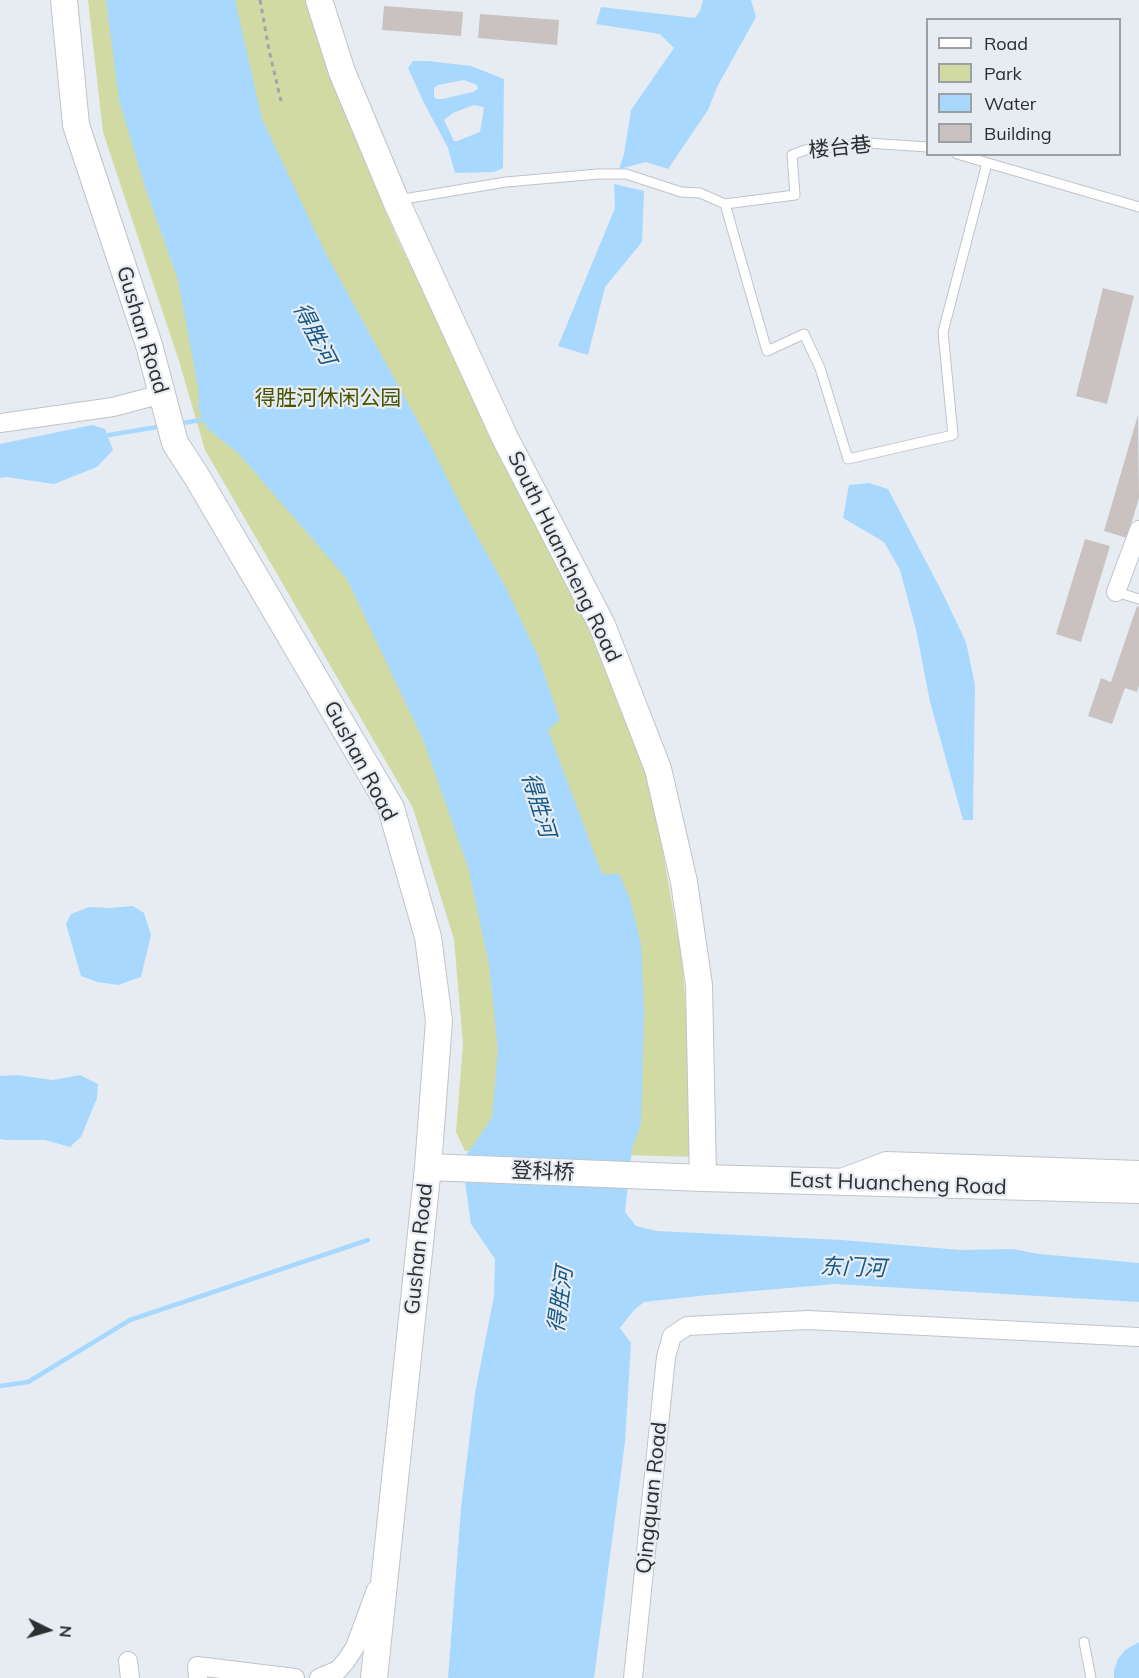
<!DOCTYPE html>
<html>
<head>
<meta charset="utf-8">
<style>
  body { margin:0 }
  #map { position:relative; width:1139px; height:1678px; overflow:hidden; background:#e7ecf2; font-family:Mulish,sans-serif }
  canvas { display:block }
  .legend { position:absolute; left:926px; top:18px; width:195px; height:138px; box-sizing:border-box; background:#e7ecf2; border:2px solid #9ca0a4; margin:0; padding:8px 10px; list-style:none; font-size:18px; color:#2c2e30 }
  .legend li { display:flex; align-items:center; gap:12px; height:30px }
  .legend b { width:30px; border:2px solid #9ca0a4 }
  .north { position:absolute; left:18px; top:1600px; width:60px; height:60px; -webkit-text-stroke:4px #e7ecf2; paint-order:stroke; rotate:95deg; font-size:16px; font-weight:700; line-height:24px; text-align:center; color:#2c2e30 }
  .north::after { content:''; display:block; margin:auto; width:21px; height:27px; background:#2c2e30; clip-path:polygon(50% 0,100% 100%,50% 72%,0 100%) }
</style>
</head>
<body>
<div id="map">
<canvas width="1139" height="1678"></canvas>
<ul class="legend">
<li><b style="height:8px;background:#fff"></b>Road</li>
<li><b style="height:16px;background:#d0daa2"></b>Park</li>
<li><b style="height:16px;background:#a9d8ff"></b>Water</li>
<li><b style="height:16px;background:#cac2c0"></b>Building</li>
</ul>
<div class="north">N</div>
</div>
<script>
const ctx = document.querySelector('canvas').getContext('2d');
ctx.lineJoin = 'round';
function fill(path, color) { ctx.fillStyle = color; ctx.fill(path, 'evenodd'); }
const shape = rows => new Path2D(rows.map(r => 'M' + r).join(''));
function trace(path, color, width, dash) { ctx.strokeStyle = color; ctx.lineWidth = width; ctx.lineCap = dash ? 'butt' : 'round'; ctx.setLineDash(dash || []); ctx.stroke(path); }
function write(font, color, halo, rows, align = 'center') {
  ctx.font = font + ' Mulish,"Noto Sans SC",sans-serif'; ctx.lineWidth = 4.5; ctx.setLineDash([]); ctx.textBaseline = 'middle'; ctx.strokeStyle = halo; ctx.fillStyle = color; for (const [text, x, y, turn = 0] of rows) {
    ctx.save(); ctx.translate(x, y); ctx.rotate((+turn || 0) * Math.PI / 180); ctx.textAlign = isNaN(turn) ? turn : align; if (halo) ctx.strokeText(text, 0, 0); ctx.fillText(text, 0, 0); ctx.restore();
  }
}
fill(shape([
  [88,0,308,0,329,75,396,236,581,612,648,769,682,960,698,1157,465,1151,456,1132,463,1044,454,939,413,808,205,450,179,361,103,132]
]), '#d0daa2');
fill(shape([
  [106,0,235,0,262,119,325,252,429,442,466,516,506,588,538,656,560,720,548,730,602,874,619,874,630,899,641,944,644,1013,641,1124,632,1149,625,1212,636,1226,657,1231,842,1240,961,1250,1013,1249,1039,1254,1139,1263,1139,1302,835,1284,708,1295,644,1302,633,1311,620,1328,631,1343,625,1442,594,1678,448,1678,461,1508,475,1393,494,1296,495,1259,471,1224,462,1161,492,1118,498,1050,489,964,468,867,424,742,347,579,239,454,207,428,199,411,198,387,178,280,144,184,119,100],
  [703,0,751,0,756,17,717,87,708,110,668,169,646,162,619,169,624,154,631,110,674,48,660,34,596,24,601,7,695,18,700,11],
  [413,61,428,61,471,66,504,79,503,168,494,172,455,173,448,148,424,103,408,68],
  [464,80,477,85,478,89,473,92,442,99,436,99,434,96,434,88,438,85],
  [474,105,484,107,480,132,457,141,454,141,444,120,453,113],
  [614,184,644,191,642,242,605,287,588,355,558,346,615,208],
  [92,425,105,429,113,450,97,467,54,484,6,477,0,478,0,444],
  [869,483,888,489,942,592,966,642,975,685,973,820,963,820,930,702,916,630,900,570,884,542,843,518,849,485],
  [133,906,144,913,151,935,141,977,118,985,97,982,81,976,66,924,71,914,89,907,111,908],
  [17,1075,53,1080,80,1075,98,1084,97,1098,81,1137,70,1147,45,1140,6,1140,0,1139,0,1076],
  [1139,1642,1139,1678,1114,1678,1114,1670,1118,1659,1125,1650]
]), '#a9d8ff');
trace(shape([
  [177,424,207,419],
  [103,436,163,426],
  [0,1386,28,1382,130,1320,368,1240]
]), '#a9d8ff', 4.5);
fill(shape([
  [384,6,463,12,461,36,382,30],
  [480,14,559,20,557,45,478,38],
  [1103,288,1134,296,1107,404,1076,396],
  [1138,415,1139,498,1127,538,1104,531],
  [1085,539,1110,546,1081,642,1056,634],
  [1137,606,1139,607,1139,685,1137,692,1125,688,1112,724,1088,716,1101,678,1111,682]
]), '#cac2c0');
const lane = shape([
  [957,154,1139,207],
  [398,200,506,182,598,174,626,174,681,192,700,193,725,204,767,351,804,334,820,368,848,459,953,435,943,332,987,163],
  [725,204,795,195,792,155,805,150,867,143,928,147],
  [1116,592,1139,599],
  [1084,1642,1091,1678]
]);
const street = shape([
  [0,423,113,407,162,394],
  [1116,592,1139,530],
  [841,1178,886,1161,1139,1170],
  [128,1661,130,1678],
  [198,1678,197,1666,295,1678],
  [319,1678,338,1670,346,1661,355,1647,376,1590],
  [633,1678,666,1357,672,1336,687,1326,808,1320,1139,1337]
]);
const secondary = shape([
  [64,0,76,125,149,345,175,443,197,477,391,808,428,937,439,1021,428,1167,374,1678],
  [319,0,342,72,396,201,505,438,602,625,658,769,684,882,699,985,703,1178],
  [428,1167,703,1178,1139,1190]
]);
trace(lane, '#bfc4ca', 11);
trace(street, '#bfc4ca', 20);
trace(secondary, '#bfc4ca', 28);
trace(shape([
  [260,0,269,50,281,101]
]), '#a1a5a9', 3, [4.5, 4.5]);
trace(lane, '#fff', 9);
trace(street, '#fff', 18);
trace(secondary, '#fff', 26);
write('21px', '#2c2e30', '#e7ecf2', [
  ["楼台巷",840,148,-6],
  ["Gushan Road",142,330,73],
  ["South Huancheng Road",564,557,64],
  ["Gushan Road",360,761,62],
  ["登科桥",543,1172,2],
  ["East Huancheng Road",898,1184,2],
  ["Gushan Road",419,1249,-84],
  ["Qingquan Road",652,1498,-84]
]);
write('21px', '#4a5300', '#e7ecf2', [
  ["得胜河休闲公园",328,399]
]);
write('italic 22px', '#155885', '#e7ecf2', [
  ["得胜河",314,334,63],
  ["得胜河",538,805,73],
  ["东门河",853,1268,2],
  ["得胜河",561,1300,-82]
]);
</script>
</body>
</html>
